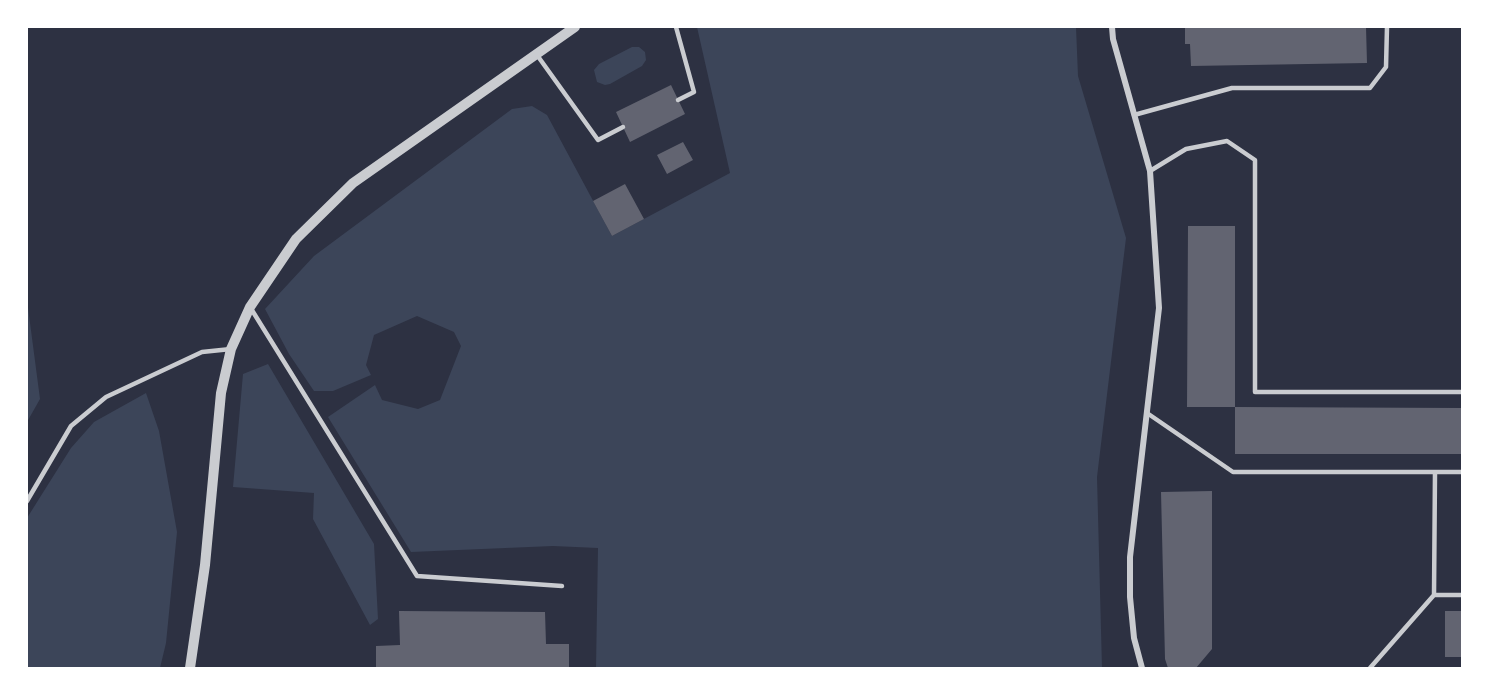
<!DOCTYPE html>
<html>
<head>
<meta charset="utf-8">
<style>
  body { margin:0 }
  #map { position:relative; width:1489px; height:695px; overflow:hidden; background:#2d3142; font-family:"IBM Plex Sans",sans-serif }
  canvas { display:block }
  .frame { position:absolute; inset:0; border:28px solid #fff; pointer-events:none }
</style>
</head>
<body>
<div id="map">
<canvas width="1489" height="695"></canvas>
<div class="frame"></div>
</div>
<script>
const ctx = document.querySelector('canvas').getContext('2d');
ctx.lineJoin = 'round';
function fill(path, color) { ctx.fillStyle = color; ctx.fill(path, 'evenodd'); }
const shape = rows => new Path2D(rows.map(r => 'M' + r).join(''));
function trace(path, color, width, dash) { ctx.strokeStyle = color; ctx.lineWidth = width; ctx.lineCap = dash ? 'butt' : 'round'; ctx.setLineDash(dash || []); ctx.stroke(path); }
fill(shape([
  [697,27,1076,27,1078,76,1126,238,1097,477,1102,668,596,668,598,548,553,546,411,552,328,417,375,385,382,400,418,409,440,400,461,346,454,332,417,316,374,335,366,365,371,375,333,391,314,391,289,354,265,309,314,256,512,109,532,106,547,115,612,236,730,173],
  [632,47,639,47,645,52,646,60,642,66,610,84,605,85,597,82,594,70,599,64],
  [27,300,40,399,27,422],
  [268,364,374,544,378,619,370,625,313,519,314,493,233,487,243,374],
  [146,393,159,431,177,532,166,643,160,668,27,668,27,518,71,448,94,422]
]), '#3c4559');
fill(shape([
  [1185,27,1366,27,1367,63,1191,66,1190,44,1185,44],
  [671,85,685,114,630,142,616,112],
  [683,142,693,160,667,174,657,155],
  [625,184,644,219,612,236,593,201],
  [1188,226,1235,226,1235,407,1187,407],
  [1235,407,1462,408,1462,454,1235,454],
  [1212,491,1212,649,1196,668,1168,668,1165,659,1161,492],
  [399,611,545,612,546,644,569,644,569,667,376,667,376,646,400,645],
  [1445,611,1462,611,1462,657,1445,657]
]), '#626471');
trace(shape([
  [676,27,694,92,678,100],
  [537,55,598,140,623,127],
  [1134,115,1232,88,1370,88,1386,67,1387,27],
  [1150,171,1186,149,1227,141,1255,160,1255,392,1462,392],
  [250,307,417,576,562,586],
  [1147,413,1233,472,1462,472],
  [27,501,71,426,106,397,202,352,231,349],
  [1434,595,1435,472],
  [1370,668,1434,595,1462,595]
]), '#caccd0', 4.5);
trace(shape([
  [1112,27,1113,39,1150,171,1159,308,1130,557,1130,597,1134,638,1142,668]
]), '#caccd0', 6);
trace(shape([
  [190,668,205,565,221,393,231,349,250,307,296,239,353,183,575,27]
]), '#caccd0', 10);
</script>
</body>
</html>
